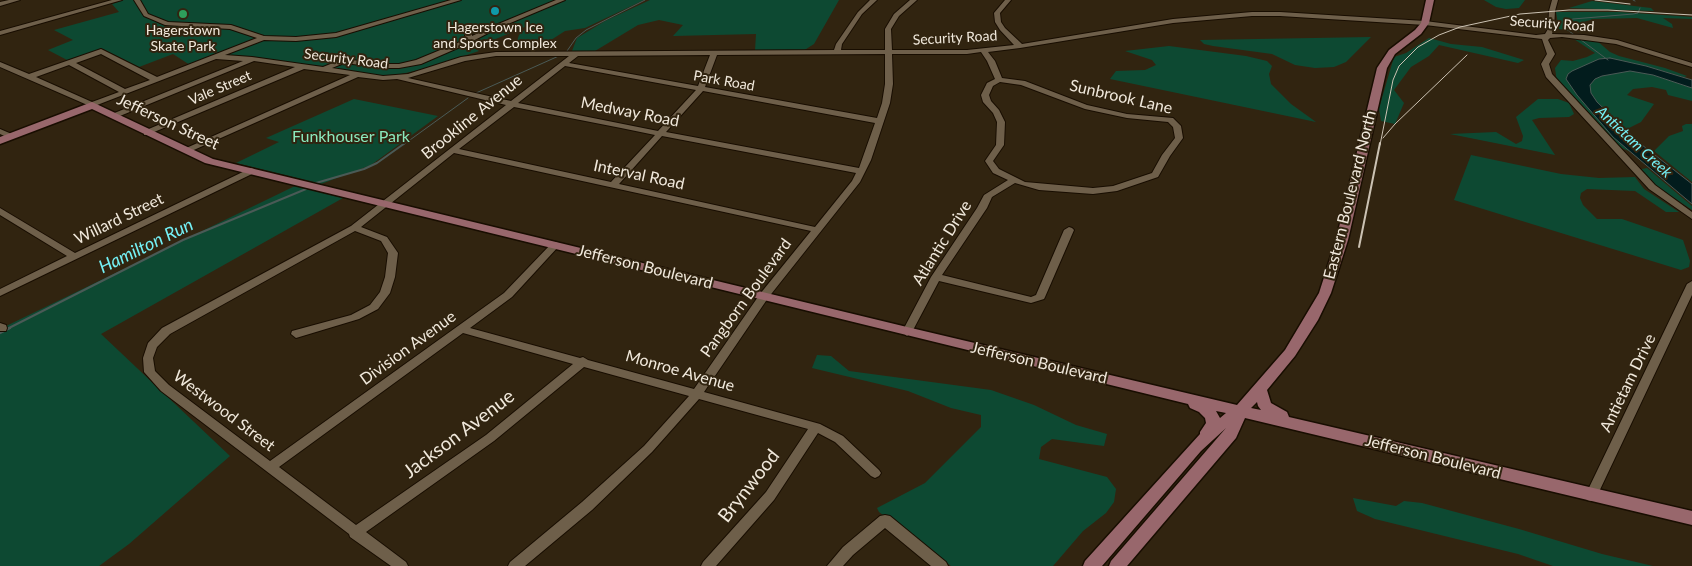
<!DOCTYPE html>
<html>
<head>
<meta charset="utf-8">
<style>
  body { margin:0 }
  canvas { display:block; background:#312410 }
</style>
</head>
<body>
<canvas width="1692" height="566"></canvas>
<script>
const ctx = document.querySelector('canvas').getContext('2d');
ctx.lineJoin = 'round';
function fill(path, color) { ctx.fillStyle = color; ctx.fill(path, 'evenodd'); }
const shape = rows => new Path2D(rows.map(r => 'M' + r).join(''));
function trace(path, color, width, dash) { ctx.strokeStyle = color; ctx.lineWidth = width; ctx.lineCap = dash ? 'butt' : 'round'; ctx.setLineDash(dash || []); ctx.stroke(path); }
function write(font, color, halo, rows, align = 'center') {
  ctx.font = font + ' Lato,sans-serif'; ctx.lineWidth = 4; ctx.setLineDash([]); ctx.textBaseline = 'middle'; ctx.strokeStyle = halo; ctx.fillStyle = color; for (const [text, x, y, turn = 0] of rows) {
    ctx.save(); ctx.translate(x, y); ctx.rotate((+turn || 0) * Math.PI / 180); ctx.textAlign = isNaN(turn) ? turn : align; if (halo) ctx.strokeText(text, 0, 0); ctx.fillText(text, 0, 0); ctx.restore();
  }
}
fill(shape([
  [124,0,644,0,585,28,565,31,540,47,530,49,515,47,519,35,523,31,538,26,527,26,474,48,479,51,424,69,396,75,376,75,256,57,218,54,190,65,173,54,139,67,103,49,69,61,48,50,73,40,54,30,119,12,112,4],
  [650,0,839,0,814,44,803,51,755,51,756,34,673,36,683,25,659,20,638,25,595,51,572,51,577,38,605,21],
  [1484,0,1525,0,1519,8,1506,9,1496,7],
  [1592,1,1651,8,1654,11,1569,8],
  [1556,12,1619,12,1692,17,1692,19,1663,18,1672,24,1673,28,1637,18,1594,19,1576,24,1579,32,1559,29],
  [1371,37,1346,62,1334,67,1315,68,1295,65,1272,54,1213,46,1204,44,1200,40],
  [1429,38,1451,44,1482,47,1524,60,1518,63,1439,45,1429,56,1411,67,1394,90,1404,103,1395,124,1381,121,1379,108,1394,57,1406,53],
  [1574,39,1596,40,1610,52,1619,56,1665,68,1687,76,1684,77,1646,66,1610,58,1599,59,1568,74,1566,79,1577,95,1613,137,1631,152,1617,146,1557,82,1555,68,1561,60,1573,61,1587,57,1595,53],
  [1169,46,1246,56,1267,61,1272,66,1269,74,1271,84,1291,104,1316,122,1110,79,1116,71,1145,70,1156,65,1152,60,1125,51],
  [1630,70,1653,75,1692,88,1692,101,1668,95,1666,90,1652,87,1633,89,1627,95,1654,104,1641,122,1627,129,1597,102,1591,93,1590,85,1595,79,1602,76],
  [354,99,438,116,371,165,321,184,236,163,279,142,266,138],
  [1538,99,1558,99,1569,103,1574,114,1569,117,1539,118,1532,120,1555,155,1450,134,1496,132,1516,144,1522,141,1523,136,1516,117],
  [1686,124,1692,124,1692,182,1654,151,1669,136,1683,131,1682,126],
  [1471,155,1561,174,1599,178,1635,177,1644,189,1679,212,1666,212,1635,191,1587,189,1581,193,1580,198,1583,205,1597,219,1622,219,1683,240,1690,261,1689,267,1681,270,1454,200],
  [1647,168,1692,206,1692,210,1639,174,1642,169],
  [295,186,343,198,101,334,230,456,129,544,99,566,0,566,0,329],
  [817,355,831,356,849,371,991,390,1034,405,1076,425,1107,434,1104,446,1052,439,1041,447,1039,459,1107,477,1116,489,1114,502,1106,513,1083,531,1053,566,951,566,879,512,877,508,925,483,981,427,981,415,951,408,908,391,812,368],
  [1353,498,1396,506,1404,501,1422,503,1519,529,1602,554,1653,566,1553,566,1518,554,1375,519,1357,511]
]), '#0d4932');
const water = shape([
  [1610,58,1646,66,1692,80,1692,88,1653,75,1630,71,1602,76,1595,79,1590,85,1591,93,1597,102,1642,145,1692,184,1692,204,1613,137,1577,95,1566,79,1568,74,1572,71,1599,59,1610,58]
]);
fill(water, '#021c1d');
trace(water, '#4a5a56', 1);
trace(shape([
  [1633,0,1635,1],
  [567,51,576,38,586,30,645,0],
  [1608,60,1565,28,1564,23,1573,19,1633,14,1638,13,1640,8],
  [476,93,561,55],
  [403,145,468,98]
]), '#4a5a56', 1);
trace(shape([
  [316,183,364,169,377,163,405,143],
  [7,329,183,240,306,189]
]), '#4a5a56', 2);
trace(shape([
  [0,333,10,328]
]), '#4a5a56', 2.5);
const minor = shape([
  [9,0,20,0,0,6,0,2,9,0],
  [112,0,122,0,0,35,0,31,112,0],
  [134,0,140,0,148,14,168,22,231,25,264,36,296,37,336,33,451,0,461,0,336,37,296,41,264,40,225,55,252,57,323,67,343,59,386,64,399,64,416,60,467,39,465,36,466,32,476,27,491,27,556,0,565,0,496,29,467,44,421,64,399,68,386,68,344,63,332,68,383,76,408,74,461,57,496,52,834,50,836,44,858,12,870,0,877,0,862,14,842,44,841,50,885,50,885,29,894,14,910,0,917,0,899,16,891,29,892,50,967,50,1014,45,1000,30,995,22,994,13,1005,0,1011,0,1000,13,1001,22,1005,28,1022,44,1173,19,1252,12,1280,12,1425,21,1536,35,1545,34,1548,29,1549,11,1552,0,1558,0,1555,11,1554,29,1552,34,1584,35,1617,40,1692,63,1692,67,1616,44,1562,37,1550,38,1548,40,1555,54,1549,64,1552,74,1655,185,1692,212,1692,219,1649,189,1546,77,1541,64,1547,54,1542,39,1425,25,1280,16,1252,16,1173,23,1020,48,988,52,995,61,1002,78,1025,81,1087,105,1127,114,1173,118,1181,126,1183,138,1170,156,1158,177,1117,191,1093,194,1039,190,1015,183,992,197,987,208,942,275,1031,297,1036,295,1064,230,1069,227,1072,228,1074,230,1045,297,1044,299,1031,303,939,281,912,332,907,336,902,332,931,277,977,208,984,195,1008,180,993,173,985,161,996,145,997,122,993,113,983,102,981,95,987,83,995,79,987,61,981,52,967,54,892,54,893,84,890,103,871,160,860,182,768,298,704,392,820,424,843,436,879,470,881,473,879,476,875,478,871,476,835,442,818,433,774,500,716,566,701,566,703,562,766,492,808,429,699,399,652,452,592,510,525,566,508,566,510,562,582,502,644,446,689,396,584,367,494,441,366,532,406,562,408,566,391,566,350,537,349,534,161,391,144,372,143,358,148,343,162,328,351,226,506,105,397,79,383,80,358,77,187,153,184,153,184,149,350,75,304,69,147,135,144,135,144,131,295,67,254,61,115,118,111,116,112,114,243,61,216,59,92,107,0,67,0,62,29,74,101,49,157,77,257,38,230,29,165,25,144,16,134,0],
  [479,30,485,30,472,36,472,33,479,30],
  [101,54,150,80,125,89,76,63,101,54],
  [885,54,885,84,882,103,877,118,705,87,717,55,885,54],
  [710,55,698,86,569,63,578,56,710,55],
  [496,56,569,56,511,101,408,78,465,61,496,56],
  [69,65,119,92,92,102,36,77,69,65],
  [565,66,696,90,658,131,518,103,565,66],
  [1000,82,1021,85,1085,109,1127,118,1168,122,1173,127,1175,138,1162,155,1152,173,1113,186,1093,188,1025,182,999,169,993,161,1004,145,1005,122,999,110,991,101,989,95,993,86,1000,82],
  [703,91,875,123,859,168,666,132,703,91],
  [514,107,621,128,655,135,611,182,459,149,514,107],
  [662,136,856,173,852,181,815,227,619,184,662,136],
  [454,153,811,231,760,294,694,389,588,360,583,357,580,358,470,328,512,297,558,247,560,245,558,243,555,242,552,243,504,293,270,461,169,385,155,371,153,358,157,347,170,334,355,231,381,241,388,253,385,277,380,292,370,305,351,315,292,331,291,334,296,338,359,319,378,309,390,293,395,277,398,253,387,237,361,227,454,153],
  [463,333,573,364,486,435,356,525,279,467,463,333],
  [0,129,14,135,15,137,11,139,0,134,0,129],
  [251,168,254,169,255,171,254,173,0,296,0,289,67,256,0,215,0,208,75,253,251,168],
  [1692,281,1692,295,1597,496,1595,500,1591,501,1587,500,1585,496,1687,284,1692,281],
  [0,323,6,325,7,328,6,331,0,331,0,323],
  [885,515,890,516,946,562,948,566,931,566,885,528,853,555,843,566,827,566,843,547,880,516,885,515]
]);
const major = shape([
  [1426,0,1434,0,1429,23,1421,34,1395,54,1387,68,1348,240,1331,293,1318,320,1295,356,1267,390,1271,403,1287,412,1289,417,1692,511,1692,525,1245,418,1236,438,1127,566,1109,566,1111,561,1226,428,1201,451,1102,566,1083,566,1085,561,1200,434,1200,432,1206,423,1205,418,1199,412,1190,408,1188,404,205,163,92,109,0,144,0,137,92,102,213,159,907,327,1237,405,1285,350,1319,293,1336,240,1377,68,1389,50,1415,30,1421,23,1426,0],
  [1257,402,1258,406,1261,410,1251,408,1257,402],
  [1216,411,1226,413,1220,418,1216,411]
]);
trace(minor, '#180d00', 2);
trace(major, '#180d00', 3);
fill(minor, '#6e5f4a');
fill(major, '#98676c');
trace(shape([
  [1595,0,1630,4],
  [1383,138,1395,124,1467,55],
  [1380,145,1393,80,1399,66,1418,47,1439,35,1460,27,1520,14,1569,10,1608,10,1692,15]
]), '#cbc2b3', 1);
trace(shape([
  [1359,247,1380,143]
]), '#cbc2b3', 2);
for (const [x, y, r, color] of [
  [495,11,5,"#0f9aa8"],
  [183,14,5,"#2e9e5b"]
]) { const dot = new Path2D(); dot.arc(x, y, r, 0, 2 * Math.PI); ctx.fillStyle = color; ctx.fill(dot); trace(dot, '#312410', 2); }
write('14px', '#f1e9dc', '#312410', [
  ["Security Road",1552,24,4],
  ["Security Road",955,38,-3],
  ["Security Road",346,59,7],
  ["Park Road",724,81,10],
  ["Vale Street",220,88,-23]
]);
write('14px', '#f1e9dc', '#312410', [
  ["Hagerstown Ice",495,27],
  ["and Sports Complex",495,43],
  ["Hagerstown",183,30],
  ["Skate Park",183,46]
]);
write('italic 15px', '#74f0f5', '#312410', [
  ["Antietam Creek",1634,142,43]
]);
write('16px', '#f1e9dc', '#312410', [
  ["Sunbrook Lane",1121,97,13],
  ["Medway Road",630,112,11],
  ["Brookline Avenue",472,117,-39],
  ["Jefferson Street",168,122,25],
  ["Interval Road",639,175,12],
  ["Eastern Boulevard North",1350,195,-76],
  ["Willard Street",119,219,-26],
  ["Atlantic Drive",942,243,-58],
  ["Jefferson Boulevard",645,267,14],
  ["Pangborn Boulevard",746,298,-54],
  ["Division Avenue",408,348,-36],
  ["Jefferson Boulevard",1039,363,13],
  ["Monroe Avenue",680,371,16],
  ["Antietam Drive",1628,383,-64],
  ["Westwood Street",224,411,37],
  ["Jefferson Boulevard",1433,457,14]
]);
write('16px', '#8ae9bd', '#312410', [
  ["Funkhouser Park",351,137]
]);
write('italic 18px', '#74f0f5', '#312410', [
  ["Hamilton Run",146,246,-26]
]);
write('19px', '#f1e9dc', '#312410', [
  ["Jackson Avenue",459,434,-37],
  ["Brynwood",749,486,-52]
]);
</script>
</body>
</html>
